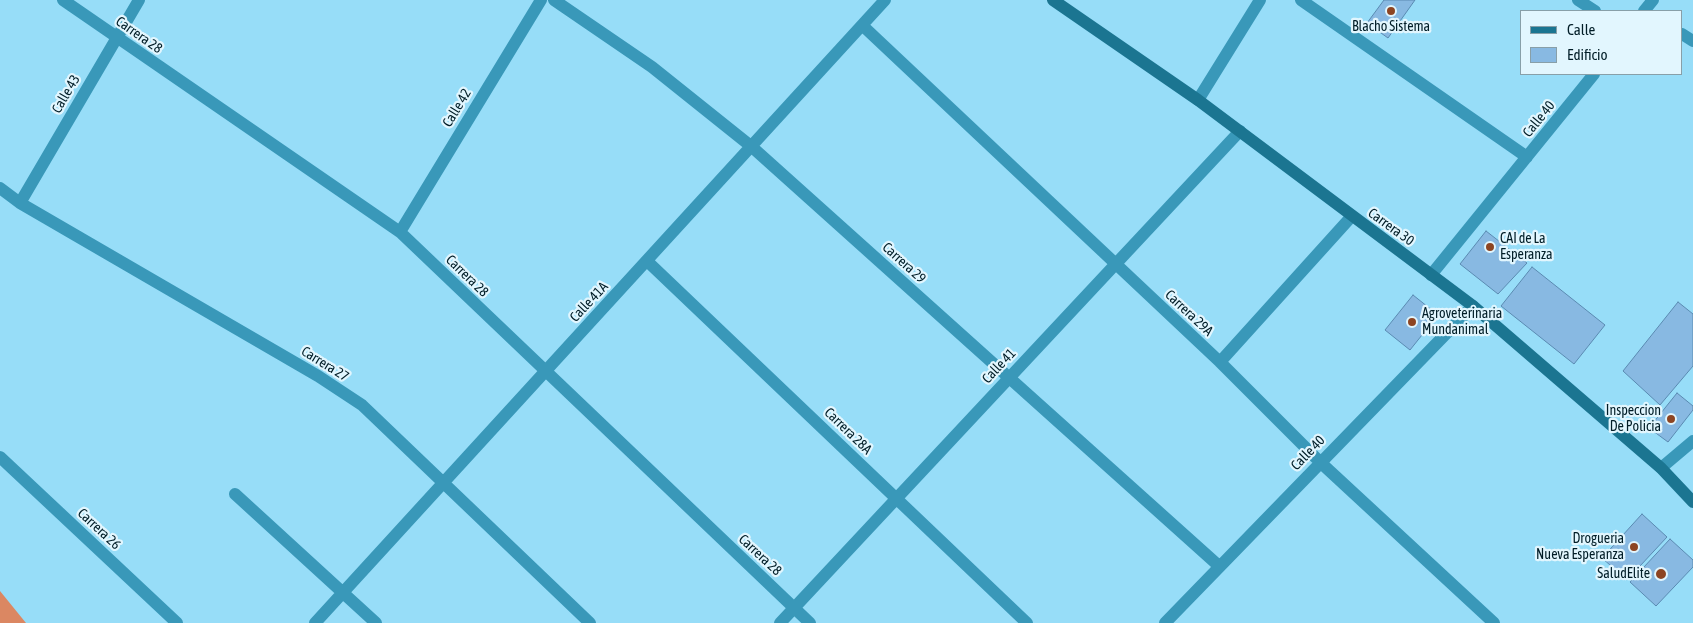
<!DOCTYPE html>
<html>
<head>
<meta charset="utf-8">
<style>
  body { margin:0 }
  #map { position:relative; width:1693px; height:623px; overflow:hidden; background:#97ddf8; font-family:"Asap Condensed",sans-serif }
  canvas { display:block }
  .legend { position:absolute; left:1520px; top:10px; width:162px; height:65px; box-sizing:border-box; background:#e2f6fe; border:1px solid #889fa8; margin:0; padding:6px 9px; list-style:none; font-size:15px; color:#011d27 }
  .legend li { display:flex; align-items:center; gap:10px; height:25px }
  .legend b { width:25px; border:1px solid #889fa8 }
</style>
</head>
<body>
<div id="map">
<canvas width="1693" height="623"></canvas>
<ul class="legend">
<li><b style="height:6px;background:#1b7591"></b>Calle</li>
<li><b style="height:14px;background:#88b9e2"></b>Edificio</li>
</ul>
</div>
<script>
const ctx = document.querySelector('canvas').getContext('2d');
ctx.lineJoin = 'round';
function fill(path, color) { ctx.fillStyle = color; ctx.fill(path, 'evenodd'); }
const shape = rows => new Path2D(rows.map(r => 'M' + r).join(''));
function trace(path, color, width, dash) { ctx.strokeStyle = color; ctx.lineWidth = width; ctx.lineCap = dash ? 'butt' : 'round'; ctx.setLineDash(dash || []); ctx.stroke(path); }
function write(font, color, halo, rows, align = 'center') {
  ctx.font = font + ' "Asap Condensed",sans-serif'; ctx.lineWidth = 4.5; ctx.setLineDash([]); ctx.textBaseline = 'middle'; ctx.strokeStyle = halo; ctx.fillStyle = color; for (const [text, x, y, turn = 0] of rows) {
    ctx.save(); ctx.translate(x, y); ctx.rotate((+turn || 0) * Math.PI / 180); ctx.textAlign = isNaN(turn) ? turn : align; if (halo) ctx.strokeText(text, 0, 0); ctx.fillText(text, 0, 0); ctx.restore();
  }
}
fill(shape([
  [0,591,26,623,0,623]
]), '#db8762');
const building = shape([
  [1384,0,1415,0,1388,38,1367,23,1384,0],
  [1486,231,1527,263,1498,294,1460,264,1486,231],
  [1532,267,1605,325,1574,364,1501,306,1532,267],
  [1413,295,1438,315,1410,350,1385,330,1413,295],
  [1678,302,1693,314,1693,366,1660,405,1623,371,1678,302],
  [1677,393,1693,406,1693,410,1668,442,1649,428,1677,393],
  [1642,514,1667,537,1627,580,1602,558,1642,514],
  [1670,539,1693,560,1693,567,1656,606,1630,582,1670,539]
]);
fill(building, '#88b9e2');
trace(building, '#5a8ab1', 1);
trace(shape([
  [63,0,400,232,810,623],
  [554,0,652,67,752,147,1219,566],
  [1301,0,1527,157],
  [1578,0,1595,11],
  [1644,11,1653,0],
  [863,26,1220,362,1320,462,1494,623],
  [1682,34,1693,41],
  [1198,100,1260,0],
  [0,188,20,203,318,376,362,405,590,623],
  [20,203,139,0],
  [400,232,541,0],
  [647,261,1027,623],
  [1431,275,1594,74],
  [1220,362,1351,217],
  [0,457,177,623],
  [1661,468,1693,441],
  [235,494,376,623],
  [315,623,885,0],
  [780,623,1240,131],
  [1165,623,1473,306]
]), '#3998b9', 12);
trace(shape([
  [1053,0,1198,100,1473,306,1661,468,1693,502]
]), '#1b7591', 12);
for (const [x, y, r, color] of [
  [1391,11,5,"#8d4523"],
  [1490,247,5,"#8d4523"],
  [1412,322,5,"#8d4523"],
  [1671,419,5,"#8d4523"],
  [1634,547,5,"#8d4523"],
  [1661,574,6,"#8d4523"]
]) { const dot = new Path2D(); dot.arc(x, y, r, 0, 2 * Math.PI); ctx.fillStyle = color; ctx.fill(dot); trace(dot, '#e2f6fe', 2); }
write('14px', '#011d27', '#e2f6fe', [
  ["Blacho Sistema",1391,27,"center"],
  ["CAI de La",1500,239,"left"],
  ["Esperanza",1500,255,"left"],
  ["Agroveterinaria",1422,314,"left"],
  ["Mundanimal",1422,330,"left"],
  ["Inspeccion",1661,411],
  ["De Policia",1661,427],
  ["Drogueria",1624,539],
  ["Nueva Esperanza",1624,555],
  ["SaludElite",1650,574]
], 'right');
write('14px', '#011d27', '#e2f6fe', [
  ["Carrera 28",139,35,35],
  ["Calle 43",66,94,-60],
  ["Calle 42",457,108,-59],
  ["Calle 40",1539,119,-51],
  ["Carrera 30",1391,227,36],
  ["Carrera 29",904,263,42],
  ["Carrera 28",467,276,44],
  ["Calle 41A",589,302,-47],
  ["Carrera 29A",1189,313,43],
  ["Carrera 27",325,364,32],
  ["Calle 41",999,366,-47],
  ["Carrera 28A",848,431,44],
  ["Calle 40",1308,453,-46],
  ["Carrera 26",99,529,43],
  ["Carrera 28",760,555,43]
]);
</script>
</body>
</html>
